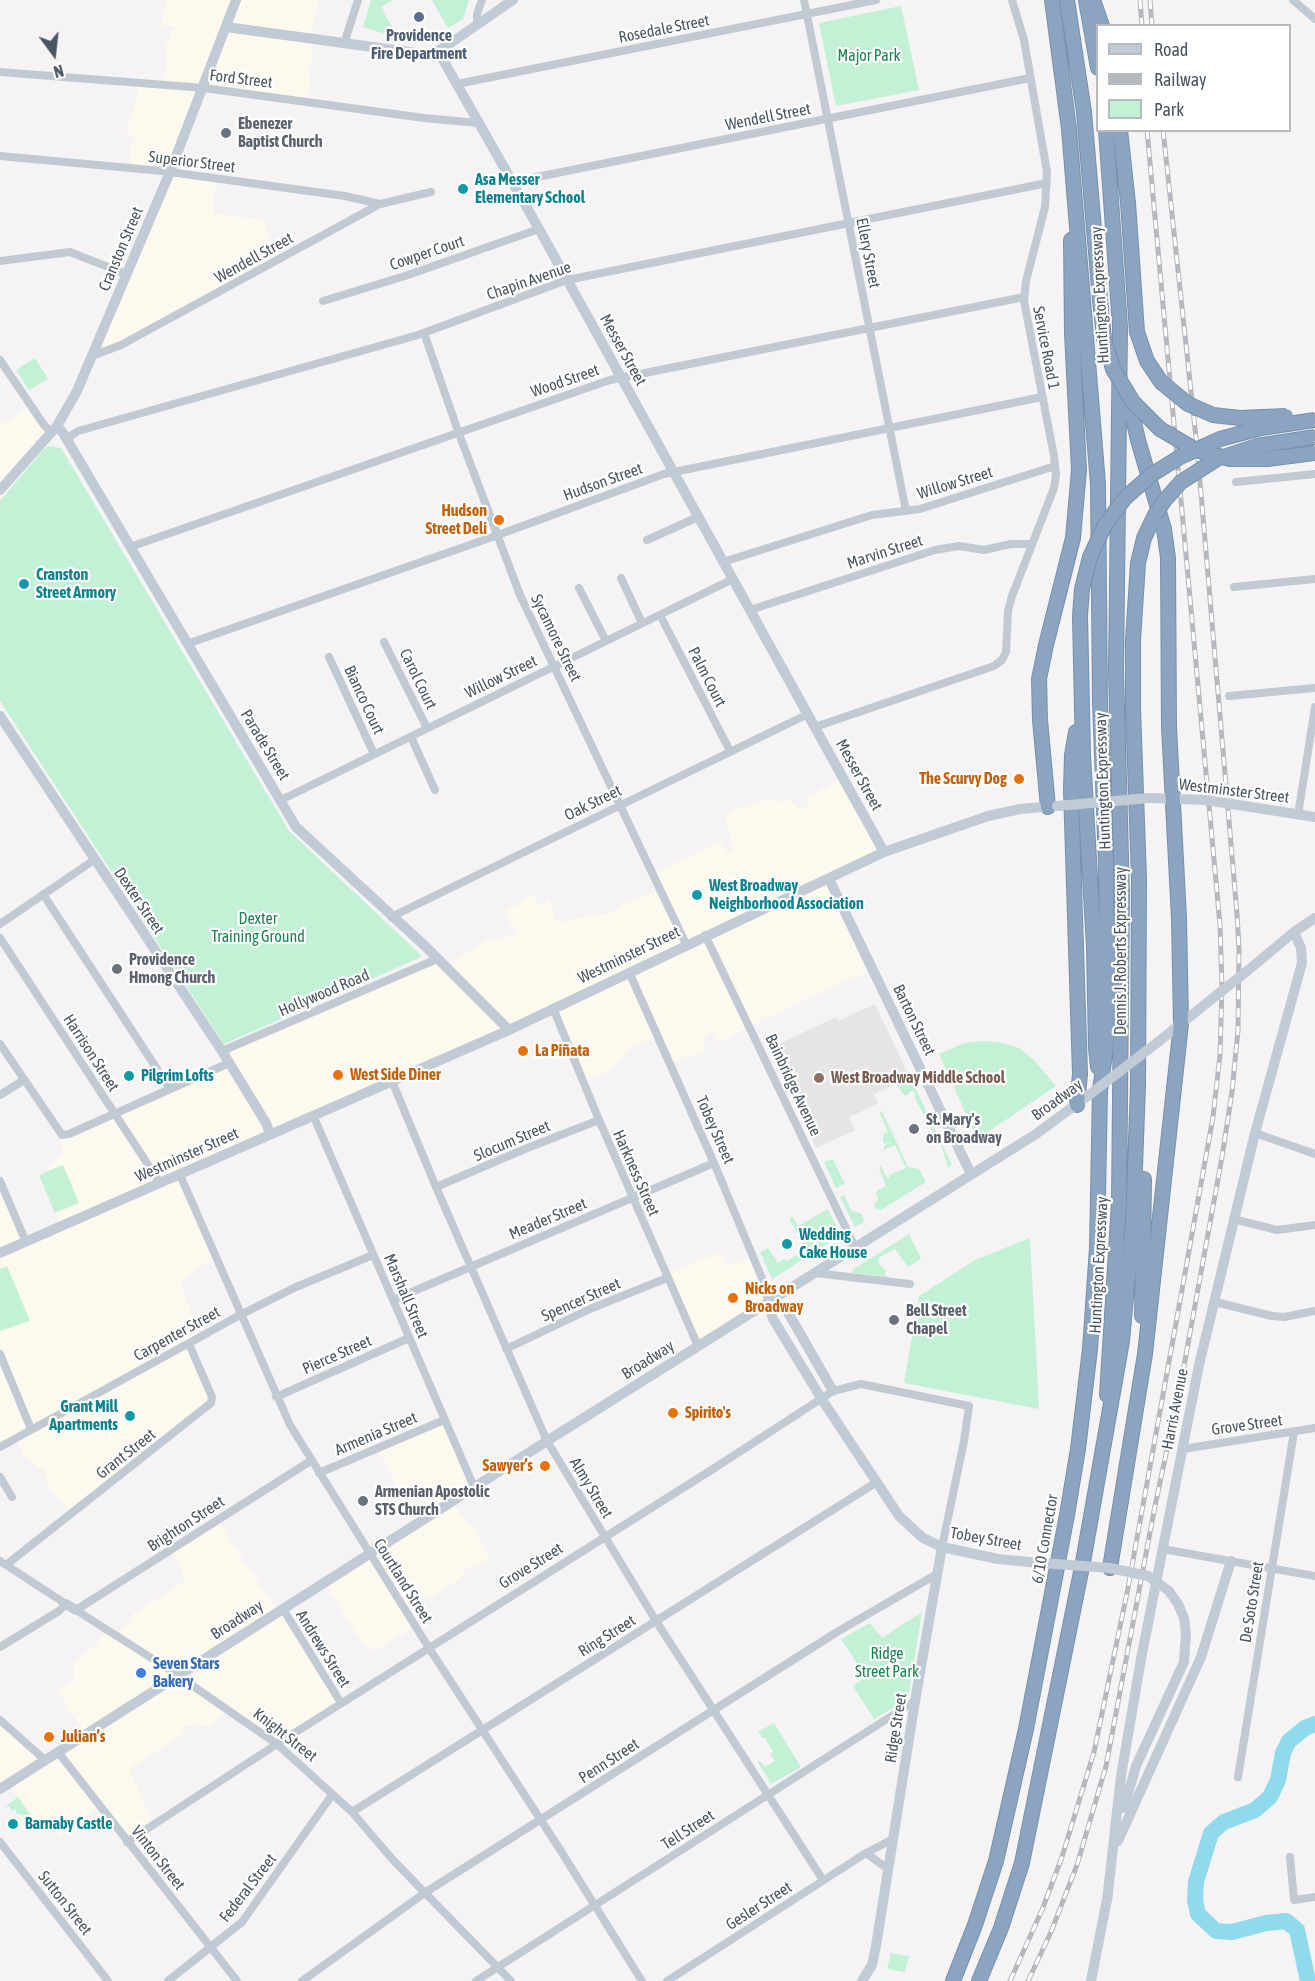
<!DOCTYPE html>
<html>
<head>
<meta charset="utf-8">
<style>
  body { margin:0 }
  #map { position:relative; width:1315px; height:1981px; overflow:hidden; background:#f5f3f3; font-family:"Asap Condensed",sans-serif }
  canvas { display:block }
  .legend { position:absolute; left:1096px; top:24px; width:195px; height:108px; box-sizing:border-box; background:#fff; border:2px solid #b7bbc0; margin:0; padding:8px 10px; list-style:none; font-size:18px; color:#4a5661 }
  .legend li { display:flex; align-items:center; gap:12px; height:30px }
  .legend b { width:30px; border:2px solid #b7bbc0 }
  .north { position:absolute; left:24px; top:24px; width:60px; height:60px; -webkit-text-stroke:4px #fff; paint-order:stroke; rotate:165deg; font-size:16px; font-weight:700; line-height:24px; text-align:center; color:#4a5661 }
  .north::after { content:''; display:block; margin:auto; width:21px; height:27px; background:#4a5661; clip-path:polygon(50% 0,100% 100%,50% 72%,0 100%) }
</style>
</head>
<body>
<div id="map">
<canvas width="1315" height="1981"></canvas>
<ul class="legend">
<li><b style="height:8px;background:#c1cbd6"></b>Road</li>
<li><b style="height:8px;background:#b5b8bd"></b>Railway</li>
<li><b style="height:16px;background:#c3f1d5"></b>Park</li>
</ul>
<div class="north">N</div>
</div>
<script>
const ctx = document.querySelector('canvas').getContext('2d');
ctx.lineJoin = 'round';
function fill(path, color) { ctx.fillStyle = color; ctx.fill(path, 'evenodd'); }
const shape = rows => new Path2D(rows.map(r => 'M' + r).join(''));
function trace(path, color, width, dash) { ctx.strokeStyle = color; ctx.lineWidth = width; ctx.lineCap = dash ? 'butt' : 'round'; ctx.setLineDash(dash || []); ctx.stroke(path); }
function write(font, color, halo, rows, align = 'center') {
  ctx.font = font + ' "Asap Condensed",sans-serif'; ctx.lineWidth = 4.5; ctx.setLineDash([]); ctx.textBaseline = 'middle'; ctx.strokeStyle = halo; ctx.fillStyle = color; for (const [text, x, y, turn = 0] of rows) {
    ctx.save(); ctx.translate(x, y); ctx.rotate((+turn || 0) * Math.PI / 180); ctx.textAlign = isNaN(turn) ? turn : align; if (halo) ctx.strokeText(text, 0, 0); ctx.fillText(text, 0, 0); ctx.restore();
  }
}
fill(shape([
  [166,0,319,0,311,35,313,39,312,65,308,68,310,79,308,99,207,86,169,169,218,177,213,199,214,213,263,220,270,240,281,257,122,345,94,354,165,172,163,168,160,167,131,165,131,142,138,138,129,136,126,130,136,102,138,81,164,80,167,59,164,43,169,39,170,33,176,27,161,26],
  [29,406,48,429,0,486,0,424,14,417],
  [841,778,881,850,829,875,872,970,770,1016,718,1043,711,1030,704,1039,705,1052,669,1064,655,1037,628,1049,619,1062,608,1072,584,1081,553,1009,180,1176,213,1260,200,1267,180,1283,200,1336,187,1342,212,1399,154,1446,69,1510,51,1491,43,1469,38,1468,24,1455,15,1438,0,1444,0,1194,2,1192,23,1237,59,1223,47,1186,50,1176,49,1167,63,1154,59,1134,223,1062,219,1048,313,1010,433,957,447,967,488,939,497,940,518,934,517,930,511,925,506,912,527,897,535,896,539,907,549,899,555,919,559,922,614,912,621,904,658,892,653,874,721,841,726,851,730,852,733,845,730,832,725,823,726,816,736,809,767,799,776,802,790,799,797,808,808,807,808,796,816,793],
  [721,1252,727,1265,754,1257,771,1296,695,1343,666,1274],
  [443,1422,471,1484,450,1502,476,1530,489,1559,485,1562,467,1568,459,1580,434,1595,422,1599,407,1610,415,1627,374,1651,368,1646,364,1646,324,1582,415,1522,403,1505,388,1468,378,1450],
  [219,1522,243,1559,243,1565,247,1566,276,1608,281,1608,340,1702,277,1742,226,1710,212,1727,200,1725,184,1727,183,1734,129,1769,152,1821,126,1839,98,1806,60,1837,49,1822,40,1829,8,1782,0,1787,0,1720,47,1755,83,1731,73,1715,68,1711,59,1689,73,1681,73,1664,95,1646,107,1630,120,1635,133,1614,185,1581,180,1565,171,1551]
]), '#fdf9ef');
fill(shape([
  [875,1004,910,1078,874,1094,878,1104,849,1117,855,1130,816,1148,770,1048,836,1017,838,1021]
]), '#e6e4e5');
fill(shape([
  [371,0,393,0,381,7,398,38,363,27],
  [432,0,469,0,463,19,448,28],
  [901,6,919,90,836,106,819,23],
  [35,358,48,379,29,390,16,370],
  [49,446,61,448,289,831,421,955,419,958,224,1044,0,701,0,501,44,449],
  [984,1041,1003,1043,1019,1048,1034,1060,1056,1086,982,1136,975,1134,939,1054,964,1043],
  [911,1079,952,1165,948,1168,941,1144,938,1143,915,1098,915,1092,910,1091,909,1094,905,1096,897,1086],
  [882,1111,908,1167,919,1169,926,1182,881,1210,875,1208,874,1205,878,1199,876,1193,878,1190,886,1186,879,1168,881,1166,887,1178,890,1177,889,1175,906,1168,895,1145,884,1150,884,1146,892,1142,884,1144,883,1139,883,1135,888,1132,879,1112],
  [833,1159,845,1184,836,1188,824,1162],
  [63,1165,79,1203,55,1213,39,1175],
  [844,1195,851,1210,862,1214,864,1222,855,1227,840,1197],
  [828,1209,841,1235,772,1279,760,1252,768,1248,778,1263,785,1259,787,1261,806,1249,789,1219,793,1217,798,1226],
  [909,1234,921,1259,908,1267,895,1249,880,1257,878,1262,886,1271,885,1274,887,1277,853,1273,852,1271,852,1270],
  [1030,1238,1039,1409,904,1383,919,1296,975,1260],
  [7,1266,30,1321,0,1331,0,1269],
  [922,1612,908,1699,874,1719,853,1686,866,1677,841,1639,870,1623,882,1638],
  [774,1723,801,1767,771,1784,757,1761,761,1762,765,1767,775,1761,770,1754,773,1752,765,1738,763,1738,758,1732],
  [18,1797,38,1825,28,1833,26,1830,28,1828,28,1818,21,1814,17,1814,15,1809,11,1810,9,1806,3,1808],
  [891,1953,909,1956,905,1972,887,1969]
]), '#c3f1d5');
trace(shape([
  [1308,1981,1297,1930,1286,1921,1266,1923,1232,1932,1216,1931,1198,1914,1195,1900,1196,1882,1211,1833,1224,1822,1255,1810,1270,1797,1278,1780,1283,1753,1289,1741,1305,1728,1315,1724]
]), '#90daee', 16);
const highway = shape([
  [1067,0,1084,112,1100,299],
  [1086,0,1098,68],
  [1093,0,1102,26],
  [1106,130,1120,327,1116,671,1122,894,1119,1203,1107,1395],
  [1120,130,1128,203,1137,332,1147,361,1161,382],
  [1082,589,1080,616,1083,755,1094,947,1096,1048,1098,1067],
  [1076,732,1072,755,1071,790,1080,1074,1077,1105],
  [1048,807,1040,720,1039,679,1046,645,1073,538,1079,470,1072,333,1071,240],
  [1142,1316,1144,1179],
  [1110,1568,1145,1354,1181,1024,1179,918,1169,727,1168,558,1164,529,1138,440,1127,392],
  [953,1981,975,1925,996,1861,1026,1729,1067,1515,1078,1449,1090,1349,1097,1248,1100,1090,1106,1047,1107,963,1106,863,1100,702,1098,484,1069,129,1052,0],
  [979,1981,1001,1928,1022,1863,1083,1562,1122,1341,1133,1222,1138,1085,1139,879,1133,708,1133,640,1138,563,1144,538,1155,515]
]);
trace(highway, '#7690ad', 16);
trace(shape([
  [804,0,906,511],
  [1293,0,1315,19],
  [477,25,477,14,482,0],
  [344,44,358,0],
  [0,72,204,88,424,118,478,123],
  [457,84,876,0],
  [0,156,162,171,345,196,380,204],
  [512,182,1030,78],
  [0,261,70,252,126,274],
  [323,301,405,276,539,229],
  [424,333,458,431,520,595,686,944],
  [92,356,121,345,380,204,431,192],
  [0,360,44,425,51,432],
  [66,439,78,431,418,335,567,280,1047,183],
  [1236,482,1315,474],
  [647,540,698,517],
  [130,547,610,380,1024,297],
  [723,562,872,515,920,509,1055,466],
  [621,578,642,623],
  [1234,587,1315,579],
  [579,588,606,641],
  [750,610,935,550,959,546,984,550,1011,544,1031,544],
  [660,615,730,751],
  [384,642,427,728],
  [187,644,498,535,664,474,1042,397],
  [329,657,374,754],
  [1229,696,1315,688],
  [815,727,994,666,1002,660,1006,652,1008,611,1012,596,1054,488,1056,475,1054,456,1024,301,1026,281,1045,207,1047,172,1024,40,1012,0],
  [411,737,435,790],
  [281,800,733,579],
  [1298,815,1315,707],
  [43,894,170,1089],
  [391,917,808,714],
  [0,924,94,860],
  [705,935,855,1247],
  [0,938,160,1183],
  [629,972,714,1163,766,1288,768,1303],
  [553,1008,599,1120,698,1346],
  [0,1044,62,1135,69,1134,229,1063],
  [222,1051,437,959],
  [392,1081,436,1187,547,1441,656,1621,823,1880],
  [0,1095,24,1080],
  [313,1115,474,1487],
  [1255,1133,1315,1154],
  [180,1175,290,1425,429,1648,559,1848,642,1981],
  [0,1181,26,1242],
  [436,1187,525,1149,599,1120],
  [1233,1219,1277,1230,1315,1225],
  [815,1273,910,1284],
  [393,1300,714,1163],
  [1215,1302,1272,1316,1284,1317,1315,1311],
  [506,1349,590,1309,667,1278],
  [0,1354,31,1429],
  [276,1397,409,1338],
  [0,1447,240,1315,296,1287,373,1255],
  [1183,1449,1315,1428],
  [312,1460,76,1610,167,1668,277,1744,352,1812,393,1860,511,1981],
  [319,1473,444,1420],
  [0,1477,12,1497],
  [1162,1549,1315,1576],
  [0,1561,66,1604,59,1611,0,1647],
  [6,1565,211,1403,212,1397,189,1344],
  [283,1609,341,1703],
  [0,1720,45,1760],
  [58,1752,237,1981],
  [1238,1777,1294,1432],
  [352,1812,877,1482],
  [0,1842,108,1981],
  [127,1842,277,1744,713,1469,833,1391,861,1384,969,1406,964,1441,942,1547],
  [866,1853,888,1869],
  [1290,1857,1294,1900,1315,1897],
  [168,1981,242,1922,332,1795],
  [302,1981,426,1892,837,1632,937,1574],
  [476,1981,915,1701],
  [667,1981,866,1853,893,1839]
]), '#c1cad2', 8);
trace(shape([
  [226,27,424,54,435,52,445,47,513,0],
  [438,51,539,229,884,852],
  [57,426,63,433,296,827,426,947,509,1030],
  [0,490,57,426,77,391,170,172,236,0],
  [0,716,222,1051,266,1123,270,1134],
  [1149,798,1205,800],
  [1232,804,1315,817],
  [829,879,971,1174],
  [1246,972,1294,932,1315,918],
  [1158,1042,1218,994],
  [0,1253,509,1030,884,852,988,816,1020,809,1055,806],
  [768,1303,773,1319,821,1398,899,1516,923,1538,942,1547,998,1559,1029,1562],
  [768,1303,786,1309,833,1391],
  [66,1604,76,1610],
  [0,1789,547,1441,1036,1134,1089,1095],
  [1124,1808,1136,1766,1184,1662,1186,1634,1184,1618,1178,1604,1169,1591],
  [1118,1841,1201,1657,1231,1561],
  [1107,1901,1121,1776,1141,1659,1199,1365,1255,1133,1302,963,1301,948,1294,932],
  [862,1981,872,1965,876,1946,915,1701,942,1547],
  [1091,1981,1108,1894]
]), '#c1cbd6', 10);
trace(highway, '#8ba5c1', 14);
const rail = shape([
  [1140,0,1142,26],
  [1150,0,1152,26],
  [1010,1981,1042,1910,1062,1857,1094,1752,1128,1588,1180,1301,1213,1117,1220,1055,1222,987,1220,925,1147,130],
  [1028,1981,1051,1932,1077,1865,1106,1766,1155,1506,1180,1388,1222,1157,1232,1092,1238,1030,1239,949,1237,914,1197,447,1163,130]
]);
trace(rail, '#b5b8bd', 5);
trace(rail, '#fff', 3, [9]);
const highwayBridge = shape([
  [1100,299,1104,339,1113,369,1133,402,1160,429,1196,450,1230,459,1267,459,1315,453],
  [1161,382,1188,404,1213,415,1240,418,1286,416],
  [1155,515,1164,501,1181,482,1217,459,1257,446,1315,437],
  [1082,589,1090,557,1105,525,1125,498,1151,475,1180,457,1220,439,1261,428,1315,420]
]);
trace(highwayBridge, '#7690ad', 16, []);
trace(shape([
  [1205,800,1232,804],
  [1057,806,1149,798],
  [1218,994,1246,972],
  [1089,1095,1158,1042],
  [1029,1562,1110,1568,1148,1576,1169,1591]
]), '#c1cbd6', 10);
trace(highwayBridge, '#8ba5c1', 14);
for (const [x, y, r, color] of [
  [419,17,6,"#5c6f8a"],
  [226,133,6,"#6b7280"],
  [463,189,6,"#0f9aa8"],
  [499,520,6,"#e8710a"],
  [24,584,6,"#0f9aa8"],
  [1019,779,6,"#e8710a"],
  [697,895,6,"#0f9aa8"],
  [117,969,6,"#6b7280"],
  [523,1051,6,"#e8710a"],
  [338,1075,6,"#e8710a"],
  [129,1076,6,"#0f9aa8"],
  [819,1078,6,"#8d6e63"],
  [914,1129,6,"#6b7280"],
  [787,1244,6,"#0f9aa8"],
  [733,1298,6,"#e8710a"],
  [894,1320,6,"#6b7280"],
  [673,1413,6,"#e8710a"],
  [130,1416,6,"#0f9aa8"],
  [545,1466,6,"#e8710a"],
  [363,1501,6,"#6b7280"],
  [141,1673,6,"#3f7fe0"],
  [49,1737,6,"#e8710a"],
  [13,1824,6,"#0f9aa8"]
]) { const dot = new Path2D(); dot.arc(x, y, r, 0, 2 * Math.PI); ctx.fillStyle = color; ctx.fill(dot); trace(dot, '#fff', 2); }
write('16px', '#4a5661', '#fff', [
  ["Rosedale Street",664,29,-11],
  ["Ford Street",241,79,7],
  ["Wendell Street",768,117,-11],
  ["Superior Street",192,162,7],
  ["Cranston Street",121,249,-67],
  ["Cowper Court",427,253,-19],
  ["Ellery Street",868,253,79],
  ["Wendell Street",254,258,-29],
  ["Chapin Avenue",529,281,-19],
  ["Huntington Expressway",1100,295,-93],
  ["Service Road 1",1046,348,79],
  ["Messer Street",623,350,61],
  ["Wood Street",565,381,-19],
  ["Hudson Street",603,482,-20],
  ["Willow Street",955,483,-17],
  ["Marvin Street",885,552,-18],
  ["Sycamore Street",556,638,64],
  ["Willow Street",501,677,-26],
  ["Palm Court",707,677,63],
  ["Carol Court",418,679,64],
  ["Bianco Court",364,700,65],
  ["Parade Street",265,745,59],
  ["Messer Street",859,775,61],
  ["Huntington Expressway",1103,781,-92],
  ["Westminster Street",1234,791,7],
  ["Oak Street",593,803,-26],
  ["Dexter Street",139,901,56],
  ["Dennis J. Roberts Expressway",1121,951,-90],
  ["Westminster Street",629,955,-26],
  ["Hollywood Road",324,993,-23],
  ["Barton Street",914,1020,64],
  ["Harrison Street",91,1053,57],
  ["Bainbridge Avenue",793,1085,65],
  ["Broadway",1057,1100,-36],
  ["Tobey Street",715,1130,66],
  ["Slocum Street",512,1141,-23],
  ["Westminster Street",187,1155,-24],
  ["Harkness Street",636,1173,66],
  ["Meader Street",548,1219,-23],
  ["Huntington Expressway",1099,1265,-87],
  ["Marshall Street",406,1296,67],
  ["Spencer Street",581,1300,-24],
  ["Carpenter Street",177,1334,-29],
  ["Pierce Street",337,1355,-24],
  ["Broadway",648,1360,-32],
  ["Harris Avenue",1175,1409,-79],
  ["Grove Street",1247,1425,-8],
  ["Armenia Street",376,1434,-23],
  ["Grant Street",126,1454,-38],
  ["Almy Street",591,1488,59],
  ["Brighton Street",186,1524,-33],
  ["Tobey Street",986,1539,10],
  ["6/10 Connector",1045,1539,-80],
  ["Grove Street",531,1566,-32],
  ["Courtland Street",403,1581,58],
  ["De Soto Street",1252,1602,-81],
  ["Broadway",237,1620,-33],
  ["Ring Street",607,1636,-32],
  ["Andrews Street",323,1649,58],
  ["Ridge Street",896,1728,-81],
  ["Knight Street",285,1735,38],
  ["Penn Street",609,1761,-33],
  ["Tell Street",688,1830,-33],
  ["Vinton Street",158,1858,52],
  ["Federal Street",248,1888,-52],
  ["Sutton Street",65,1903,52],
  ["Gesler Street",759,1906,-33]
]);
write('bold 16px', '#4e5e75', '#fff', [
  ["Providence",419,36],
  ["Fire Department",419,54]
]);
write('16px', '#17864f', '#fff', [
  ["Major Park",869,56],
  ["Dexter",258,919],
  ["Training Ground",258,937],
  ["Ridge",887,1654],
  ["Street Park",887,1672]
]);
write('bold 16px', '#5b616d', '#fff', [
  ["Ebenezer",238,124],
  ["Baptist Church",238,142],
  ["Providence",129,960],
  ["Hmong Church",129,978],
  ["St. Mary's",926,1120],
  ["on Broadway",926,1138],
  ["Bell Street",906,1311],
  ["Chapel",906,1329],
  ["Armenian Apostolic",375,1492],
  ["STS Church",375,1510]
], 'left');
write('bold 16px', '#0d838f', '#fff', [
  ["Asa Messer",475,180],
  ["Elementary School",475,198],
  ["Cranston",36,575],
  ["Street Armory",36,593],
  ["West Broadway",709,886],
  ["Neighborhood Association",709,904],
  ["Pilgrim Lofts",141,1076],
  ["Wedding",799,1235],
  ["Cake House",799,1253],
  ["Grant Mill",118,1407,"right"],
  ["Apartments",118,1425,"right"],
  ["Barnaby Castle",25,1824]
], 'left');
write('bold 16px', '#c56008', '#fff', [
  ["Hudson",487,511,"right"],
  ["Street Deli",487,529,"right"],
  ["The Scurvy Dog",1007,779,"right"],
  ["La Piñata",535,1051],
  ["West Side Diner",350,1075],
  ["Nicks on",745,1289],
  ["Broadway",745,1307],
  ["Spirito's",685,1413],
  ["Sawyer’s",533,1466,"right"],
  ["Julian’s",61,1737]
], 'left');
write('bold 16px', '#785e54', '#fff', [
  ["West Broadway Middle School",831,1078]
], 'left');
write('bold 16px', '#366cbe', '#fff', [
  ["Seven Stars",153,1664],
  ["Bakery",153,1682]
], 'left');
</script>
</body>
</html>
